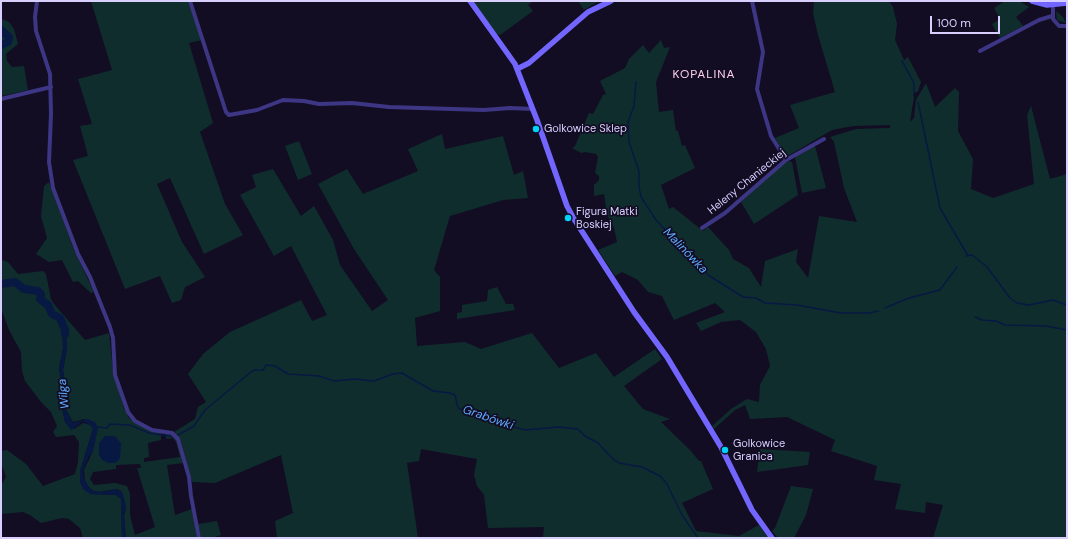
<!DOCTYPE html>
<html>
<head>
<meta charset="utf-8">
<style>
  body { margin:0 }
  #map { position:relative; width:1068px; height:539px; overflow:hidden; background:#120d23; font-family:"DM Sans",sans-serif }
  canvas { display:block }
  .frame { position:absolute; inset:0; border:2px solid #d8cfff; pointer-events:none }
  .scale { position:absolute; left:930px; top:16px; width:70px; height:18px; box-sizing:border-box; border:2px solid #d8cfff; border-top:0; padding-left:5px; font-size:12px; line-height:14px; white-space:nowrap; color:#d8cfff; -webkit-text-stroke:3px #120d23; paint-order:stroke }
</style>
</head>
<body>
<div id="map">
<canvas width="1068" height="539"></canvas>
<div class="frame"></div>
<div class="scale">100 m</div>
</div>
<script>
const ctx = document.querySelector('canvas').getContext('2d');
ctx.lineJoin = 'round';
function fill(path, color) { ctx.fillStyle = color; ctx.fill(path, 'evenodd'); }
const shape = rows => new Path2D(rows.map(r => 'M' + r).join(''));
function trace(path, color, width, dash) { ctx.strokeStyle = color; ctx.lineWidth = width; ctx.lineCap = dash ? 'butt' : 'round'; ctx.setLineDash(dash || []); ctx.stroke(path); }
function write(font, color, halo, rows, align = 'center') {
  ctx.font = font + ' "DM Sans",sans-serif'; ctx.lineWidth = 3.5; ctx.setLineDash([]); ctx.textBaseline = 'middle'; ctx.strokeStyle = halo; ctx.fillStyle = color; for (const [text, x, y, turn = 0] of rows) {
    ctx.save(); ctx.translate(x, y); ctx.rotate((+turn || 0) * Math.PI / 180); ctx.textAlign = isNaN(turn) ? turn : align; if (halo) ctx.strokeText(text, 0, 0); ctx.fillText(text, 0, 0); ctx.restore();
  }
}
fill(shape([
  [91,1,188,1,202,40,189,43,213,123,200,132,225,204,243,235,204,254,170,178,157,184,182,242,205,277,185,287,181,300,172,303,160,276,125,289,73,160,88,156,80,126,92,124,78,79,112,70],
  [472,1,533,1,528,5,533,11,500,35,496,34],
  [578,1,599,1,584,10],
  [814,1,889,1,893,7,897,24,895,40,904,60,908,57,921,82,918,91,913,94,914,97,910,122,914,118,916,100,926,83,935,107,955,88,959,92,958,131,973,159,971,189,993,198,1034,184,1027,115,1031,106,1050,179,1067,174,1067,538,933,538,943,505,926,502,925,513,895,509,901,484,874,480,877,466,831,451,835,440,787,417,750,419,745,405,735,410,714,429,712,426,731,409,747,399,759,402,760,385,770,366,766,349,756,332,740,320,721,322,701,331,696,323,725,312,715,303,674,320,662,296,648,292,638,280,622,272,615,276,598,250,617,242,614,228,607,215,604,194,594,196,594,185,599,180,599,176,595,173,598,157,596,154,585,152,581,153,572,148,575,146,589,113,593,114,603,95,606,94,600,81,625,68,629,59,643,45,649,53,661,40,664,48,670,47,656,82,659,112,673,110,676,131,678,131,682,146,685,145,695,168,661,185,669,209,673,207,703,231,708,227,729,250,733,259,749,268,761,287,765,261,798,249,796,262,808,278,819,216,857,222,844,188,834,142,830,137,856,129,890,128,890,125,853,126,832,130,786,157,775,138,799,128,790,105,835,92,818,35,813,13],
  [1005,1,1019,1,1029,7,1016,17,1023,26,1000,38,992,24,1000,19,994,8],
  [1056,11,1063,17,1066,23,1057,20],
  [1,15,2,19,9,22,14,29,18,44,6,54,7,61,12,67,24,66,28,90,1,96],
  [442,134,445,149,503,136,514,175,523,171,528,198,503,200,450,216,434,270,440,277,440,311,415,318,417,346,465,342,481,349,532,333,559,368,596,353,614,377,655,349,662,359,624,386,643,409,670,419,661,422,690,450,699,461,701,461,713,489,682,503,696,531,739,536,759,525,768,538,543,538,544,527,488,528,484,495,477,486,474,475,477,459,421,449,419,461,407,463,418,538,277,538,275,521,293,513,281,455,215,483,192,482,181,442,174,432,195,419,198,407,206,402,188,374,203,354,230,332,301,300,312,321,327,315,291,246,274,256,240,195,256,187,252,175,273,169,301,216,314,206,333,240,340,265,372,311,388,300,354,249,318,184,347,169,363,194,418,171,408,149],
  [299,141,312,174,298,180,285,146],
  [815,146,826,188,802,193,795,157],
  [788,161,792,162,798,195,754,224,741,202,770,174],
  [49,182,74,250,94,292,91,293,78,281,73,282,62,260,49,262,36,254,47,238,41,216,44,186],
  [3,260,8,262,18,274,43,271,46,274,51,299,54,304,85,340,109,333,113,370,124,408,129,418,150,431,161,433,161,440,148,443,149,457,144,458,144,462,180,457,176,442,173,438,166,439,166,434,173,435,177,439,184,463,167,465,175,515,192,509,197,538,126,538,124,516,126,508,122,492,117,489,98,492,92,490,88,486,85,480,84,470,92,453,97,431,90,420,84,419,73,422,65,408,68,398,63,370,67,349,66,324,62,325,63,348,59,369,63,388,62,409,65,422,74,429,83,423,91,425,93,429,80,471,80,482,90,494,116,495,121,499,122,538,83,538,80,528,69,519,62,518,41,523,30,515,23,512,1,514,1,485,6,477,1,463,1,451,7,450,26,464,43,486,75,474,78,462,79,442,74,435,56,437,53,432,57,426,51,412,41,402,25,381,22,371,21,352,9,330,1,308,1,261],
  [140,464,141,468,137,468,155,527,135,535,130,515,130,494,127,486,115,483,94,485,90,479,93,472,116,469,116,465],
  [497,287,506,304,513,304,515,310,457,319,457,313,462,312,462,305,487,301,488,290],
  [760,449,810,452,808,465,757,472],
  [791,486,813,489,806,515,794,538,778,538,772,531,775,528],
  [217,521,221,535,211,538,201,538,198,524]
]), '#102d2e');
fill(shape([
  [66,324,67,349,63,370,67,394,66,410,73,423,87,419,95,422,98,428,93,452,89,456,83,470,83,476,88,486,93,491,104,492,115,489,122,492,126,505,124,516,126,538,122,538,121,499,116,495,90,494,83,489,80,482,80,471,93,429,91,426,83,421,71,430,65,422,62,409,63,388,59,369,63,348,62,325],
  [105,436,115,436,121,443,120,458,116,463,108,463,102,460,99,455,99,443]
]), '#071942');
trace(shape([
  [902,61,914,83,914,94],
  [636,82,634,106,628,122,629,142,639,171,639,187,641,197,656,220,684,250,693,256,708,275,743,297,756,298,765,303,797,305,841,313,869,313,878,311],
  [918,102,940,208,967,254],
  [966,256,972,255,987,267,1010,298,1017,303,1029,305,1053,300,1067,305],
  [885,308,909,298,940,290,957,267],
  [975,317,982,320,996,321,1005,325,1046,326,1067,330],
  [98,427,107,428,110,424,130,425,149,433,175,437],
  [178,435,194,426,205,410,251,372,255,370,263,370,266,365,275,366,288,374,319,376,334,381,355,379,374,381,393,374,402,373,433,391,450,393,455,395,458,408,494,422,525,430,558,427,578,429,585,436,598,443,613,459,619,463,642,467,660,476,667,484,682,515,698,538]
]), '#071942', 1.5);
trace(shape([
  [1,30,9,37,8,42,1,45],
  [1,284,15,282,24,289,38,291,41,294,40,299,48,305,52,314,60,318,65,330,65,334]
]), '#071942', 8);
trace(shape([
  [37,1,35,17,36,31,50,74,51,114,49,162,53,188,78,254,90,277,110,327,113,338,115,375,128,412,135,421,152,430,172,433,178,439,189,477,191,496,199,538],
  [190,1,226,112,229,115,257,110,283,100,304,101,319,104,352,103,389,107,484,110,510,108,533,109],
  [752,1,763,52,757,89,771,136,786,160],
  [1053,5,1053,19,1059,26,1067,26],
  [980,51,1039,20,1052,16],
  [1,99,51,87],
  [702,228,725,213,786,160,824,139]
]), '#3d3685', 4);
trace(shape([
  [470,1,515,64,537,120,567,206,574,219,634,312,667,357,721,447,752,510,772,538],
  [1032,1,1047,5,1067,3],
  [517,69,529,63,588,12,611,1]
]), '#7366ff', 5.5);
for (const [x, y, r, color] of [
  [536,129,4,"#00d2fa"],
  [568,218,4,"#00d2fa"],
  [725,450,4,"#00d2fa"]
]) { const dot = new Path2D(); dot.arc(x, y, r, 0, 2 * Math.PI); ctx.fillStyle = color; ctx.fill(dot); trace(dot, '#120d23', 1.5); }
write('11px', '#d8cfff', '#120d23', [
  ["Golkowice Sklep",544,129],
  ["Figura Matki",576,212],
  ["Boskiej",576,225],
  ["Golkowice",733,444],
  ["Granica",733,457]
], 'left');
write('11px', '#d8cfff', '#120d23', [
  ["Heleny Chanieckiej",747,182,-39]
]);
ctx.letterSpacing = '1px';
write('12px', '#ffd1ec', '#120d23', [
  ["KOPALINA",704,75]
]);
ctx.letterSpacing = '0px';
write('italic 12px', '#5daaff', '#120d23', [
  ["Malinówka",685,251,46],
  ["Wilga",64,394,-96],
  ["Grabówki",488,418,19]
]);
</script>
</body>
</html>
